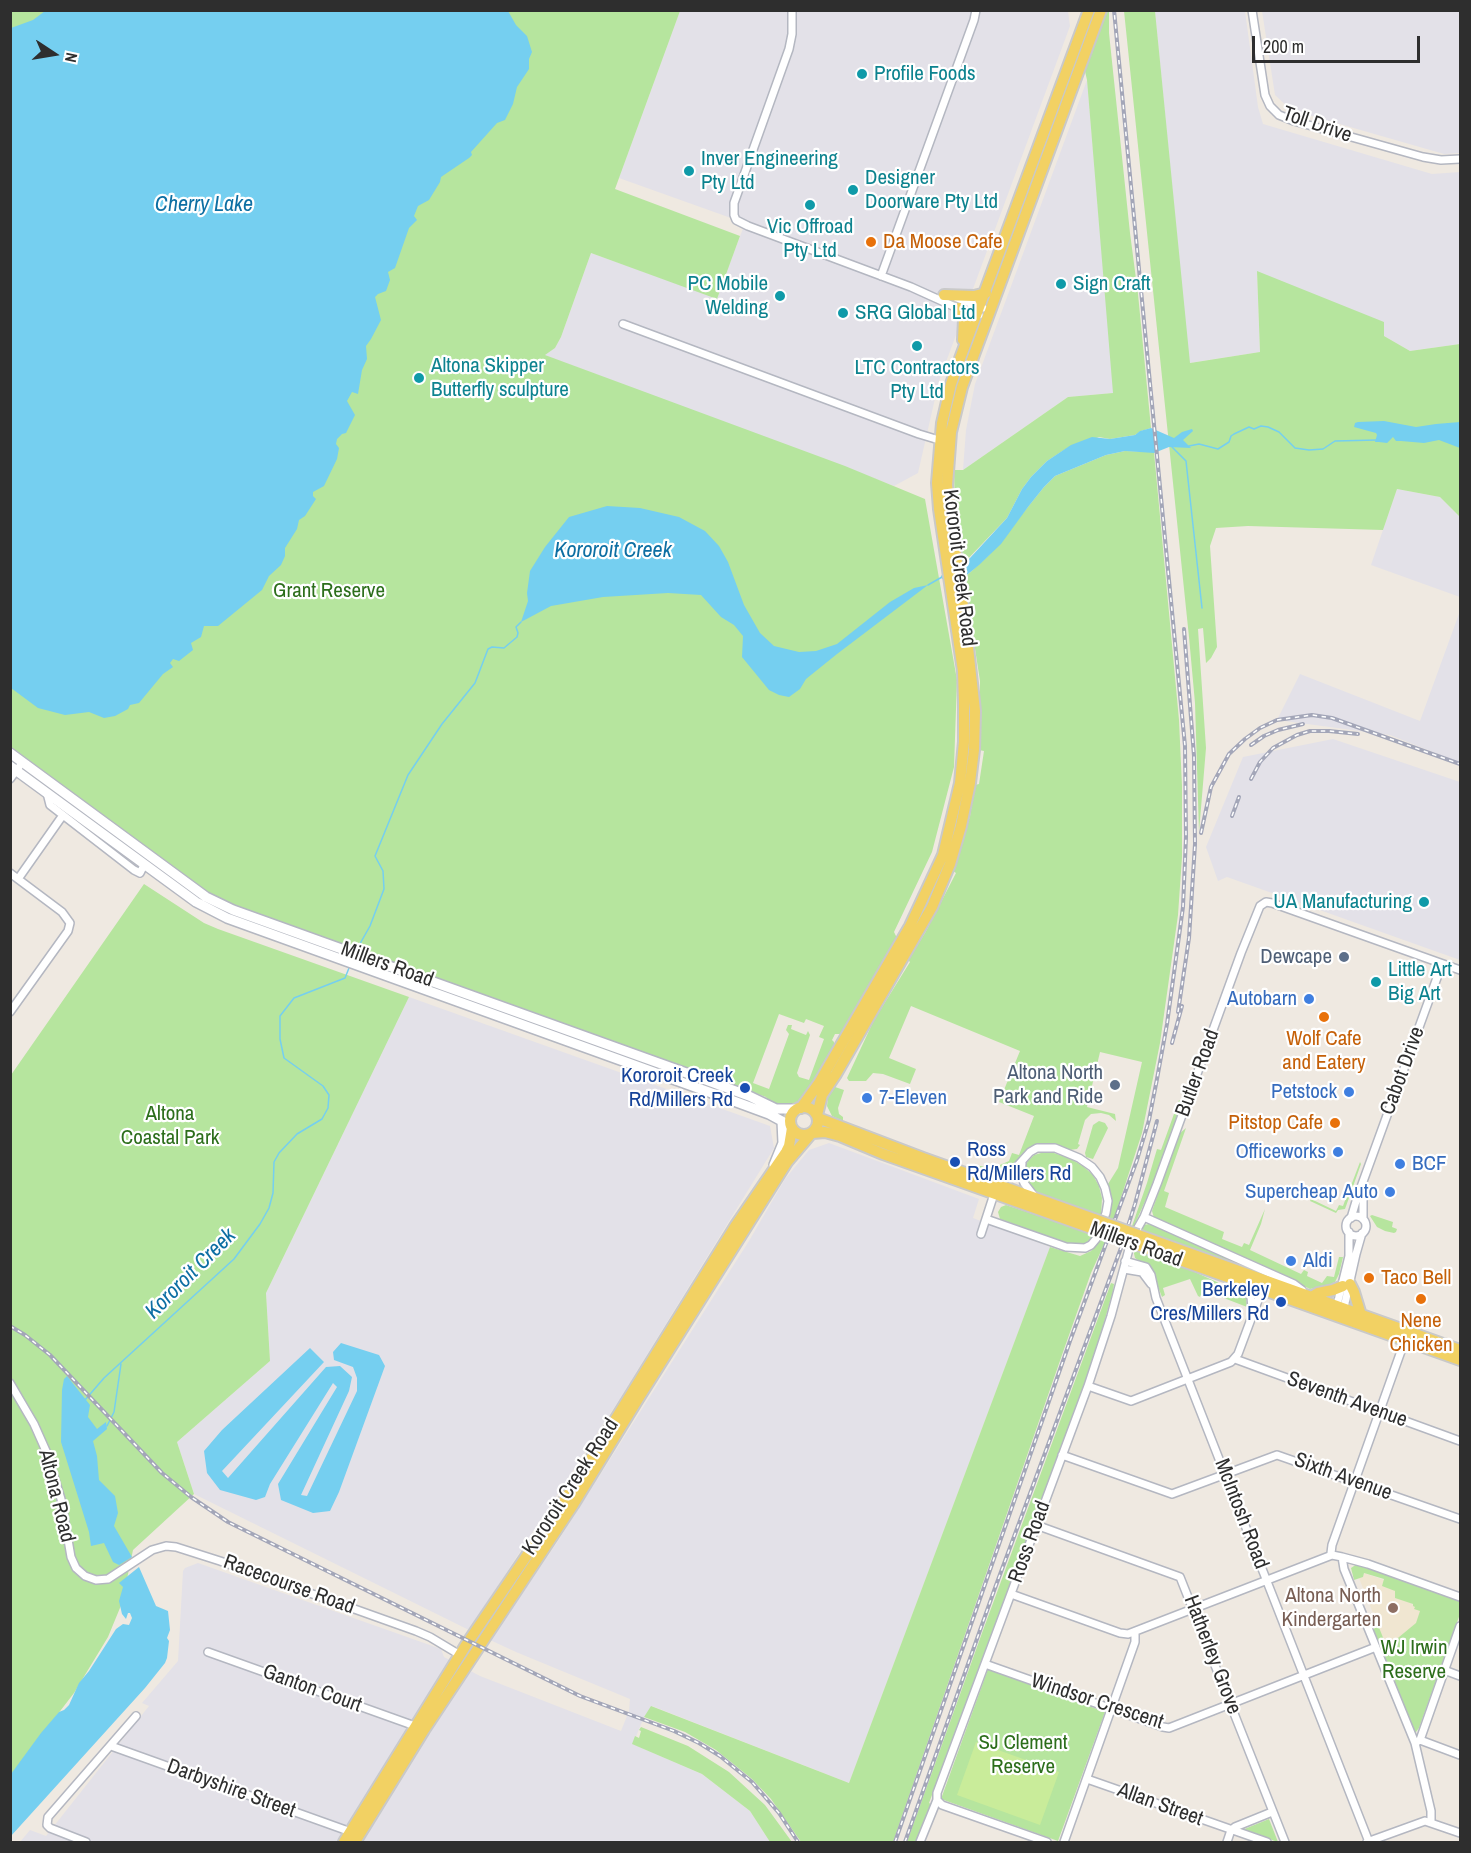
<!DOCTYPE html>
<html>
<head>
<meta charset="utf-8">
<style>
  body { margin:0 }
  #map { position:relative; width:1471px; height:1853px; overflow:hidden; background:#efe9e1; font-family:"Archivo Narrow",sans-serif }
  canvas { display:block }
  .frame { position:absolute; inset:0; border:12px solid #2e2e2e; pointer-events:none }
  .north { position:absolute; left:24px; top:24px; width:60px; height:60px; -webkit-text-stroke:4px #fff; paint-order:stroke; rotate:102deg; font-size:16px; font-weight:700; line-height:24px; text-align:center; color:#2e2e2e }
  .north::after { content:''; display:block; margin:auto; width:21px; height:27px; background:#2e2e2e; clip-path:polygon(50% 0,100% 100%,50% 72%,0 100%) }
  .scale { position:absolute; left:1252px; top:36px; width:168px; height:27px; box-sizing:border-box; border:3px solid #2e2e2e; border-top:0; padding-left:8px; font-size:18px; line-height:21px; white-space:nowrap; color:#2e2e2e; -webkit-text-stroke:4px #fff; paint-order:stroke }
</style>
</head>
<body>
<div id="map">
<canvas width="1471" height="1853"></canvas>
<div class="frame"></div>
<div class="north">N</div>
<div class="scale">200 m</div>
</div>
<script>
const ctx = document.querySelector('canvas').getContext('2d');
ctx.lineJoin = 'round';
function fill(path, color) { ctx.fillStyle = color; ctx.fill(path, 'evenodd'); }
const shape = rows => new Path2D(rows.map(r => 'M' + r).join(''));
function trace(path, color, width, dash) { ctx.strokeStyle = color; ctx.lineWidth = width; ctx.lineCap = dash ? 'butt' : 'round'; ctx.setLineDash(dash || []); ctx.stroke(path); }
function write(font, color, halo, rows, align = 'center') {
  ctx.font = font + ' "Archivo Narrow",sans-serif'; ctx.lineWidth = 4.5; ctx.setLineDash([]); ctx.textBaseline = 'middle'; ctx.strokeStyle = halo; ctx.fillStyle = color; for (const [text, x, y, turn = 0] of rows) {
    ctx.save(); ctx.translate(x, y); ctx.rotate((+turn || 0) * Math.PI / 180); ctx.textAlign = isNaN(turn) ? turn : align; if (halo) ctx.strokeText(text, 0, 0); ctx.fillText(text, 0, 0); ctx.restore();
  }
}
fill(shape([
  [680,11,1068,11,1070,26,939,381,918,473,894,486,544,355,555,348,561,337,591,253,717,298,745,223,619,178],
  [1155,11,1245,11,1258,107,1263,124,1432,174,1460,172,1460,344,1410,351,1384,336,1257,272,1260,352,1189,363],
  [1262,11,1460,11,1460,153,1444,154,1291,110,1275,95],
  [1087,80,1114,393,1068,397,963,470,966,430,975,384],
  [1397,489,1440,497,1460,517,1460,597,1371,565],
  [1460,611,1460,763,1390,735,1277,720,1300,674,1420,721],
  [1333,739,1460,782,1460,960,1227,877,1218,881,1206,847,1243,757],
  [409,997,770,1126,774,1148,621,1397,469,1630,194,1494,177,1442,270,1361,266,1293],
  [829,1143,979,1199,973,1218,1050,1247,849,1783,652,1706,644,1717,633,1744,702,1774,750,1811,770,1842,20,1842,30,1830,46,1836,149,1706,142,1703,178,1661,183,1571,185,1568,198,1563,441,1649,444,1657,480,1676,621,1731,629,1711,630,1699,516,1652,490,1640,556,1544,749,1241,785,1179,809,1150]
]), '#e3e1e8');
fill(shape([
  [1364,1573,1384,1580,1395,1591,1421,1611,1417,1623,1393,1642,1384,1641,1359,1578,1363,1577]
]), '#f0e6d1');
fill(shape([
  [10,11,680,11,615,189,740,236,717,299,591,253,561,337,555,348,545,355,845,466,925,499,957,680,954,767,932,852,894,932,897,938,859,1003,845,1031,841,1034,835,1034,832,1040,834,1042,834,1045,814,1079,814,1084,800,1104,781,1107,768,1101,766,1097,230,904,210,894,188,879,11,747],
  [779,1014,804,1023,806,1019,824,1026,819,1037,824,1039,809,1080,799,1077,797,1073,810,1035,808,1031,806,1035,791,1029,792,1025,788,1025,786,1030,789,1034,769,1089,753,1083],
  [1104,11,1109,11,1109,33,1130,233,1138,294,1151,428,1141,431,1135,435,1110,439,1099,437,1064,450,1047,461,1031,477,1022,489,1007,518,962,565,955,514,954,470,963,470,1068,397,1113,393,1087,80,1084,67],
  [1124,11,1155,11,1190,363,1260,352,1257,271,1384,322,1384,336,1410,351,1460,344,1460,517,1440,497,1397,489,1383,530,1248,526,1216,528,1210,546,1217,647,1211,658,1206,663,1203,628,1198,629,1206,748,1199,832,1195,703,1189,637],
  [1125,451,1154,452,1179,720,1182,786,1182,857,1178,915,1160,1043,1142,1133,1113,1222,1107,1219,1111,1198,1108,1184,1118,1168,1142,1062,1100,1052,1087,1107,1115,1114,1116,1121,1109,1115,1101,1113,1091,1114,1085,1120,1078,1144,1080,1145,1077,1149,1069,1150,1052,1144,1037,1146,1010,1171,991,1175,990,1173,973,1167,974,1165,993,1168,1009,1161,1012,1153,1019,1155,1034,1116,999,1102,1020,1051,911,1006,889,1058,916,1069,910,1084,883,1074,873,1073,866,1081,849,1081,847,1078,874,1020,910,962,908,960,925,933,956,873,953,871,970,816,975,785,979,784,984,751,979,750,980,681,964,578,989,555,1044,487,1055,476,1106,455],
  [154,866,156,866,203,899,285,932,285,934,350,956,350,959,228,916,198,900],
  [144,884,204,923,218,929,409,997,266,1293,270,1361,177,1442,194,1494,133,1550,122,1603,108,1637,74,1693,11,1775,11,1075],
  [357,958,723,1089,784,1114,783,1117,355,961],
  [835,1087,844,1090,838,1108,839,1114,843,1117,843,1121,832,1116,827,1106,828,1097],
  [1179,1100,1182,1102,1151,1188,1134,1226,1132,1226,1147,1183,1157,1149,1161,1150],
  [1099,1121,1105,1123,1108,1128,1093,1159,1086,1157,1085,1153,1093,1125],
  [1186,1128,1164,1191,1169,1193,1165,1207,1224,1232,1222,1239,1242,1247,1244,1243,1249,1245,1265,1209,1261,1224,1250,1250,1301,1274,1304,1270,1308,1272,1307,1276,1322,1283,1327,1276,1334,1277,1339,1257,1343,1257,1339,1274,1335,1282,1329,1285,1310,1289,1257,1263,1154,1218,1152,1211,1153,1208,1179,1134],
  [1048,1151,1069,1158,1083,1166,1093,1175,1099,1186,1102,1198,1101,1217,1035,1193,1023,1176,1023,1169,1028,1161,1034,1155],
  [1360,1162,1361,1164,1345,1209,1338,1210,1336,1213,1310,1201,1311,1199,1336,1211,1339,1205,1343,1206,1350,1187,1345,1185,1346,1182,1352,1183],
  [1006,1205,1087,1232,1094,1235,1091,1240,1085,1245,1072,1245,1000,1219,998,1212,1001,1207],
  [1372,1215,1393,1222,1392,1227,1397,1229,1396,1232,1394,1233,1385,1231,1377,1227,1370,1216],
  [1149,1224,1270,1276,1269,1278,1139,1231,1144,1225],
  [1101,1238,1106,1240,1091,1273,1063,1352,893,1842,801,1842,771,1799,752,1779,716,1750,685,1732,644,1717,651,1706,849,1783,1050,1247,1080,1256,1091,1251],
  [1133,1249,1175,1263,1219,1283,1225,1287,1225,1288,1241,1293,1246,1298,1247,1307,1203,1290,1200,1297,1198,1296,1190,1279,1163,1288,1165,1295,1162,1297,1151,1269,1135,1258],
  [1111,1283,1114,1284,1113,1291,1092,1365,929,1803,931,1804,916,1842,907,1842,982,1633],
  [1357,1564,1460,1601,1460,1614,1419,1728,1416,1732,1413,1732,1406,1720,1371,1624,1376,1620,1384,1640,1393,1642,1416,1623,1420,1611,1414,1609,1415,1607,1413,1606,1413,1604,1395,1598,1395,1591,1382,1586,1384,1579,1364,1573,1363,1577,1354,1580,1351,1568],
  [988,1669,1105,1712,1058,1841,941,1799],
  [641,1727,688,1746,729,1772,765,1805,792,1842,770,1842,750,1811,702,1774,632,1744,635,1736,639,1738,641,1731,639,1730],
  [1269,1819,1278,1842,1242,1830]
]), '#b6e59e');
fill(shape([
  [976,1742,1059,1772,1040,1825,957,1795]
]), '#c9ec9a');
fill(shape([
  [45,11,508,11,516,25,527,36,532,52,529,59,529,69,517,87,513,104,505,120,497,123,471,152,472,155,469,158,441,177,440,182,429,200,418,206,414,216,417,220,409,228,395,268,388,272,390,280,386,291,378,294,375,297,381,320,371,339,366,346,367,359,362,370,358,394,352,392,347,401,355,415,346,433,342,434,337,439,336,444,339,448,337,459,324,486,313,492,313,496,316,499,305,516,299,520,297,529,285,548,285,556,281,565,269,576,262,590,218,626,204,626,201,637,191,643,193,650,179,661,173,659,170,663,173,667,163,674,139,703,130,705,128,709,115,716,104,718,89,712,65,715,38,708,11,688,11,28,33,20],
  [1384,421,1416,427,1436,424,1460,422,1460,448,1439,440,1424,443,1401,441,1396,441,1393,437,1387,443,1379,442,1375,442,1377,435,1376,433,1354,427,1355,423,1358,422],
  [1151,428,1174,438,1182,432,1192,429,1193,431,1183,440,1191,448,1169,447,1154,453,1125,451,1106,455,1055,476,1044,487,1028,507,1001,544,979,565,962,579,942,579,941,576,943,574,963,564,970,558,1007,518,1022,489,1031,477,1047,461,1071,445,1092,437,1110,439,1135,435,1140,431],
  [607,506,640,508,679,517,705,531,719,546,728,562,744,605,760,633,774,646,799,652,816,651,837,644,890,602,914,588,928,585,837,654,806,679,800,689,789,697,779,695,769,690,742,657,743,636,734,625,721,617,701,595,668,593,603,597,551,606,521,622,528,601,527,593,530,571,545,547,569,517],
  [341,1343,379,1355,385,1366,339,1492,330,1511,313,1513,281,1500,278,1484,337,1387,333,1383,270,1484,265,1497,256,1500,220,1490,207,1473,204,1451,222,1430,310,1348,324,1362,222,1471,228,1478,326,1367,340,1366,352,1377,349,1391,301,1495,307,1496,357,1391,357,1378,353,1367,334,1360,333,1352],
  [67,1376,90,1405,88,1417,97,1429,106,1422,107,1429,93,1441,97,1456,99,1480,115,1496,118,1513,114,1526,132,1557,119,1565,113,1562,104,1543,91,1546,89,1532,61,1442,62,1390,64,1379],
  [139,1567,156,1606,168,1611,170,1630,167,1638,169,1641,167,1658,165,1663,145,1688,11,1836,11,1774,41,1733,59,1712,64,1710,69,1705,79,1683,89,1671,116,1629,123,1624,129,1625,132,1618,130,1613,128,1613,126,1619,122,1614,119,1601,123,1587,119,1583]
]), '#75cff0');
trace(shape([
  [1189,446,1199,444,1218,449,1229,442,1231,436,1234,434,1249,427,1254,429,1261,426,1268,427,1279,432,1295,448,1309,450,1323,449,1335,441,1377,440],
  [1172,447,1186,461,1202,608],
  [928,585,942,577],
  [357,949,370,926,384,889,383,871,375,856,408,775,442,724,475,683,488,649,492,647,504,648,517,637,518,633,516,627,521,622],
  [85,1400,104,1378,234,1259,260,1224,269,1208,273,1193,274,1162,279,1153,297,1134,322,1119,328,1108,329,1095,323,1086,284,1058,280,1039,280,1016,294,998,345,978,349,968],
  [107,1426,114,1412,121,1364]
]), '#75cff0', 1.5);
const minor = shape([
  [792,10,792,34,789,49,734,203,734,215,736,220,748,226,911,287,953,306,979,315],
  [1252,10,1265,95,1270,106,1279,115,1294,121,1423,157,1441,160,1460,159],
  [881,276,974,20,976,10],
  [957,298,983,308],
  [623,324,919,434,939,440],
  [10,779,19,767],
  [47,793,50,805,134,870,140,873,144,865],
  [10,873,62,912,70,923,68,931,10,1012],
  [18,879,63,815],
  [1022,1163,1021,1175,1024,1183,1034,1196],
  [985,1177,1002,1176,1011,1173,1030,1152,1037,1148,1055,1148,1079,1158,1092,1167,1100,1177,1105,1188,1108,1201,1106,1213,1096,1239,1091,1245,1085,1248,1066,1247,986,1219],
  [1363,1190,1363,1219],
  '1346 1226a10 10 0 1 1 20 0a10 10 0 1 1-20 0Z',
  [1144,1217,1294,1284,1302,1290],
  [1351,1218,1357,1198,1442,964],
  [981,1234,994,1194],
  [1125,1261,1146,1267,1151,1275,1156,1298,1369,1842],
  [1124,1269,1142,1272,1151,1284],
  [1237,1281,1251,1297,1252,1309],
  [1336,1309,1349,1256,1349,1232],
  [1343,1312,1356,1254,1362,1233],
  [1235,1359,1460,1441],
  [10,1383,34,1424,46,1451,61,1499,71,1557,76,1568,85,1576,96,1580,108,1579,152,1550,166,1546,176,1547,220,1561,416,1631,430,1637,460,1655],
  [1088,1386,1131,1401,1231,1362,1238,1354,1260,1295,1261,1287],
  [1062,1455,1172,1494,1277,1455,1460,1519],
  [1036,1525,1180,1577,1285,1842],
  [1332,1555,1331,1553,1332,1545,1405,1340],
  [1342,1557,1344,1569,1415,1743,1431,1811,1431,1822],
  [1011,1594,1120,1633,1128,1634,1332,1555,1342,1557,1368,1564,1460,1597],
  [208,1652,415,1726],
  [985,1664,1163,1727,1169,1728,1376,1647],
  [1444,1670,1460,1676],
  [1420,1740,1460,1755],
  [1415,1743,1420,1740,1460,1626],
  [111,1746,351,1832],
  [1087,1779,1267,1842],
  [937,1800,942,1805,1047,1842],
  [86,1842,50,1828,47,1825,48,1817,136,1716],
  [920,1842,937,1800,937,1793,1088,1386,1111,1316,1132,1238,1144,1217,1157,1184,1241,953,1260,906,1266,902,1272,903,1460,970],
  [1064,1842,1135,1642,1135,1632],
  [1227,1842,1231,1830,1235,1827,1272,1812],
  [1367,1842,1425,1821,1460,1833]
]);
const secondary = shape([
  [10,753,206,897,233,910,703,1079,749,1096,776,1109,798,1109],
  [10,766,196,902,227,918,731,1100,769,1114,791,1126],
  [774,1165,783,1143,782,1121]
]);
const primary = shape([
  [944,295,974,296,986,293],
  [959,308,964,319,963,340],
  '790 1121a14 14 0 1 1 28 0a14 14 0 1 1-28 0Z',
  [801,1108,819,1083,910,926,943,855,946,842,960,783,964,742,964,702,963,671,939,509,937,483,942,423,951,384,958,364,1089,10],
  [817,1115,822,1095,836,1074,932,907,950,864,961,826,970,783,974,750,975,711,965,620,949,506,947,485,951,432,962,387,1101,10],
  [818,1118,923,1158,1094,1219],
  [812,1133,825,1132,840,1136,883,1154,1091,1228],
  [1138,1235,1460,1350],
  [1135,1244,1460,1360],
  [1350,1284,1354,1292,1361,1315],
  [1313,1296,1318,1293,1333,1290,1343,1286],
  [344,1842,466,1645,576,1483,736,1225,786,1152,789,1146,792,1128],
  [355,1842,424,1730,573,1505,638,1399,787,1162,810,1135]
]);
trace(minor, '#b4b7c1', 10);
trace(secondary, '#b4b7c1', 12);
trace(primary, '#c9c9c9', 14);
trace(minor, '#fff', 7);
trace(secondary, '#fff', 9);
trace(primary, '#f2d163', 10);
const rail = shape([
  [1251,745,1264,736,1278,730,1303,724],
  [1251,779,1260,762,1273,748,1297,735,1310,731,1329,731,1358,734],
  [1232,816,1239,797],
  [1201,833,1211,787,1229,754,1245,739,1260,728,1277,720,1312,715,1332,718,1460,764],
  [1178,1012,1189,938,1195,844,1194,756,1184,629],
  [1172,1043,1182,1006],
  [10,1326,25,1335,50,1355,162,1473,191,1497,228,1522,580,1696,674,1731,699,1743,720,1756,752,1782,779,1813,798,1842],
  [895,1842,1070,1341,1137,1160,1149,1120,1157,1079,1167,1024,1183,907,1186,837,1185,746,1114,10],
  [905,1842,995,1588,1121,1248,1135,1204,1157,1121]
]);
trace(rail, '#a3a6b8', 4);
trace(rail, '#fff', 1.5, [4.5]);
const primaryBridge = shape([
  [1094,1219,1138,1235],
  [1091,1228,1135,1244]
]);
trace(primaryBridge, '#c9c9c9', 14, []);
trace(primaryBridge, '#f2d163', 10);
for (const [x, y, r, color] of [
  [862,74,6,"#0f9aa8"],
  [689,171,6,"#0f9aa8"],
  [853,190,6,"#0f9aa8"],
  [810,205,6,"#0f9aa8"],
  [871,242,6,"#e8710a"],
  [1061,284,6,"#0f9aa8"],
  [780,296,6,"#0f9aa8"],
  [843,313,6,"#0f9aa8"],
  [917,346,6,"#0f9aa8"],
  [419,378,6,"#0f9aa8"],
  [1424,902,6,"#0f9aa8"],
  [1344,957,6,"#5c6f8a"],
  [1376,982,6,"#0f9aa8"],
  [1309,999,6,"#3f7fe0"],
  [1324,1017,6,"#e8710a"],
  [1115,1085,6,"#5c6f8a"],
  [745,1088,6,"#1a4fb4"],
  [1349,1092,6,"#3f7fe0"],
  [867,1098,6,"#3f7fe0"],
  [1335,1123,6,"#e8710a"],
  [1338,1152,6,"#3f7fe0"],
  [955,1162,6,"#1a4fb4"],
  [1400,1164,6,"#3f7fe0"],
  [1390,1192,6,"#3f7fe0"],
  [1291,1261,6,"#3f7fe0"],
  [1369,1278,6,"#e8710a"],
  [1421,1299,6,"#e8710a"],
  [1281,1302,6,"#1a4fb4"],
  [1393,1608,6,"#8d6e63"]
]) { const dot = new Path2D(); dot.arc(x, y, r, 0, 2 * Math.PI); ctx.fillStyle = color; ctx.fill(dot); trace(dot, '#fff', 2); }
write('21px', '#0d838f', '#fff', [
  ["Profile Foods",874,74],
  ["Inver Engineering",701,159],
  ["Pty Ltd",701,183],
  ["Designer",865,178],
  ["Doorware Pty Ltd",865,202],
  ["Vic Offroad",810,227,"center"],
  ["Pty Ltd",810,251,"center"],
  ["PC Mobile",768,284,"right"],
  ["Welding",768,308,"right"],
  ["Sign Craft",1073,284],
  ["SRG Global Ltd",855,313],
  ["Altona Skipper",431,366],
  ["Butterfly sculpture",431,390],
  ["LTC Contractors",917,368,"center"],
  ["Pty Ltd",917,392,"center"],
  ["UA Manufacturing",1412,902,"right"],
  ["Little Art",1388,970],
  ["Big Art",1388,994]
], 'left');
write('21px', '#2e2e2e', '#fff', [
  ["Toll Drive",1317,125,19],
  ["Kororoit Creek Road",959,568,83],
  ["Millers Road",387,965,20],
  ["Cabot Drive",1403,1071,-70],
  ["Butler Road",1198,1073,-70],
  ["Millers Road",1136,1245,20],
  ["Seventh Avenue",1347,1400,20],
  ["Sixth Avenue",1343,1477,20],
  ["Kororoit Creek Road",571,1487,-57],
  ["Altona Road",56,1496,76],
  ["McIntosh Road",1241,1514,69],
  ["Ross Road",1030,1542,-70],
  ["Racecourse Road",289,1585,20],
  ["Hatherley Grove",1212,1655,69],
  ["Ganton Court",312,1689,20],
  ["Windsor Crescent",1097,1702,18],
  ["Darbyshire Street",231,1789,20],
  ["Allan Street",1160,1805,20]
]);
write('21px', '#c56008', '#fff', [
  ["Da Moose Cafe",883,242],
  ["Wolf Cafe",1324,1039,"center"],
  ["and Eatery",1324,1063,"center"],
  ["Pitstop Cafe",1323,1123,"right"],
  ["Taco Bell",1381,1278],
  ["Nene",1421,1321,"center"],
  ["Chicken",1421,1345,"center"]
], 'left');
write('21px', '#2c6e1b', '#fff', [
  ["Grant Reserve",329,591],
  ["Altona",170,1114],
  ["Coastal Park",170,1138],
  ["WJ Irwin",1414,1648],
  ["Reserve",1414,1672],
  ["SJ Clement",1023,1743],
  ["Reserve",1023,1767]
]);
write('21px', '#4e5e75', '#fff', [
  ["Dewcape",1332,957],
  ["Altona North",1103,1073],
  ["Park and Ride",1103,1097]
], 'right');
write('21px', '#366cbe', '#fff', [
  ["Autobarn",1297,999],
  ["Petstock",1337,1092],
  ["7-Eleven",879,1098,"left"],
  ["Officeworks",1326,1152],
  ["BCF",1412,1164,"left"],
  ["Supercheap Auto",1378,1192],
  ["Aldi",1303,1261,"left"]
], 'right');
write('21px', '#164399', '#fff', [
  ["Kororoit Creek",733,1076],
  ["Rd/Millers Rd",733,1100],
  ["Ross",967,1150,"left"],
  ["Rd/Millers Rd",967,1174,"left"],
  ["Berkeley",1269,1290],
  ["Cres/Millers Rd",1269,1314]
], 'right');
write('21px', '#785e54', '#fff', [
  ["Altona North",1381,1596],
  ["Kindergarten",1381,1620]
], 'right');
write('italic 22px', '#0d6fa3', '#fff', [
  ["Cherry Lake",204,205],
  ["Kororoit Creek",613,551],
  ["Kororoit Creek",191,1274,-45]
]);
</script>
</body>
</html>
